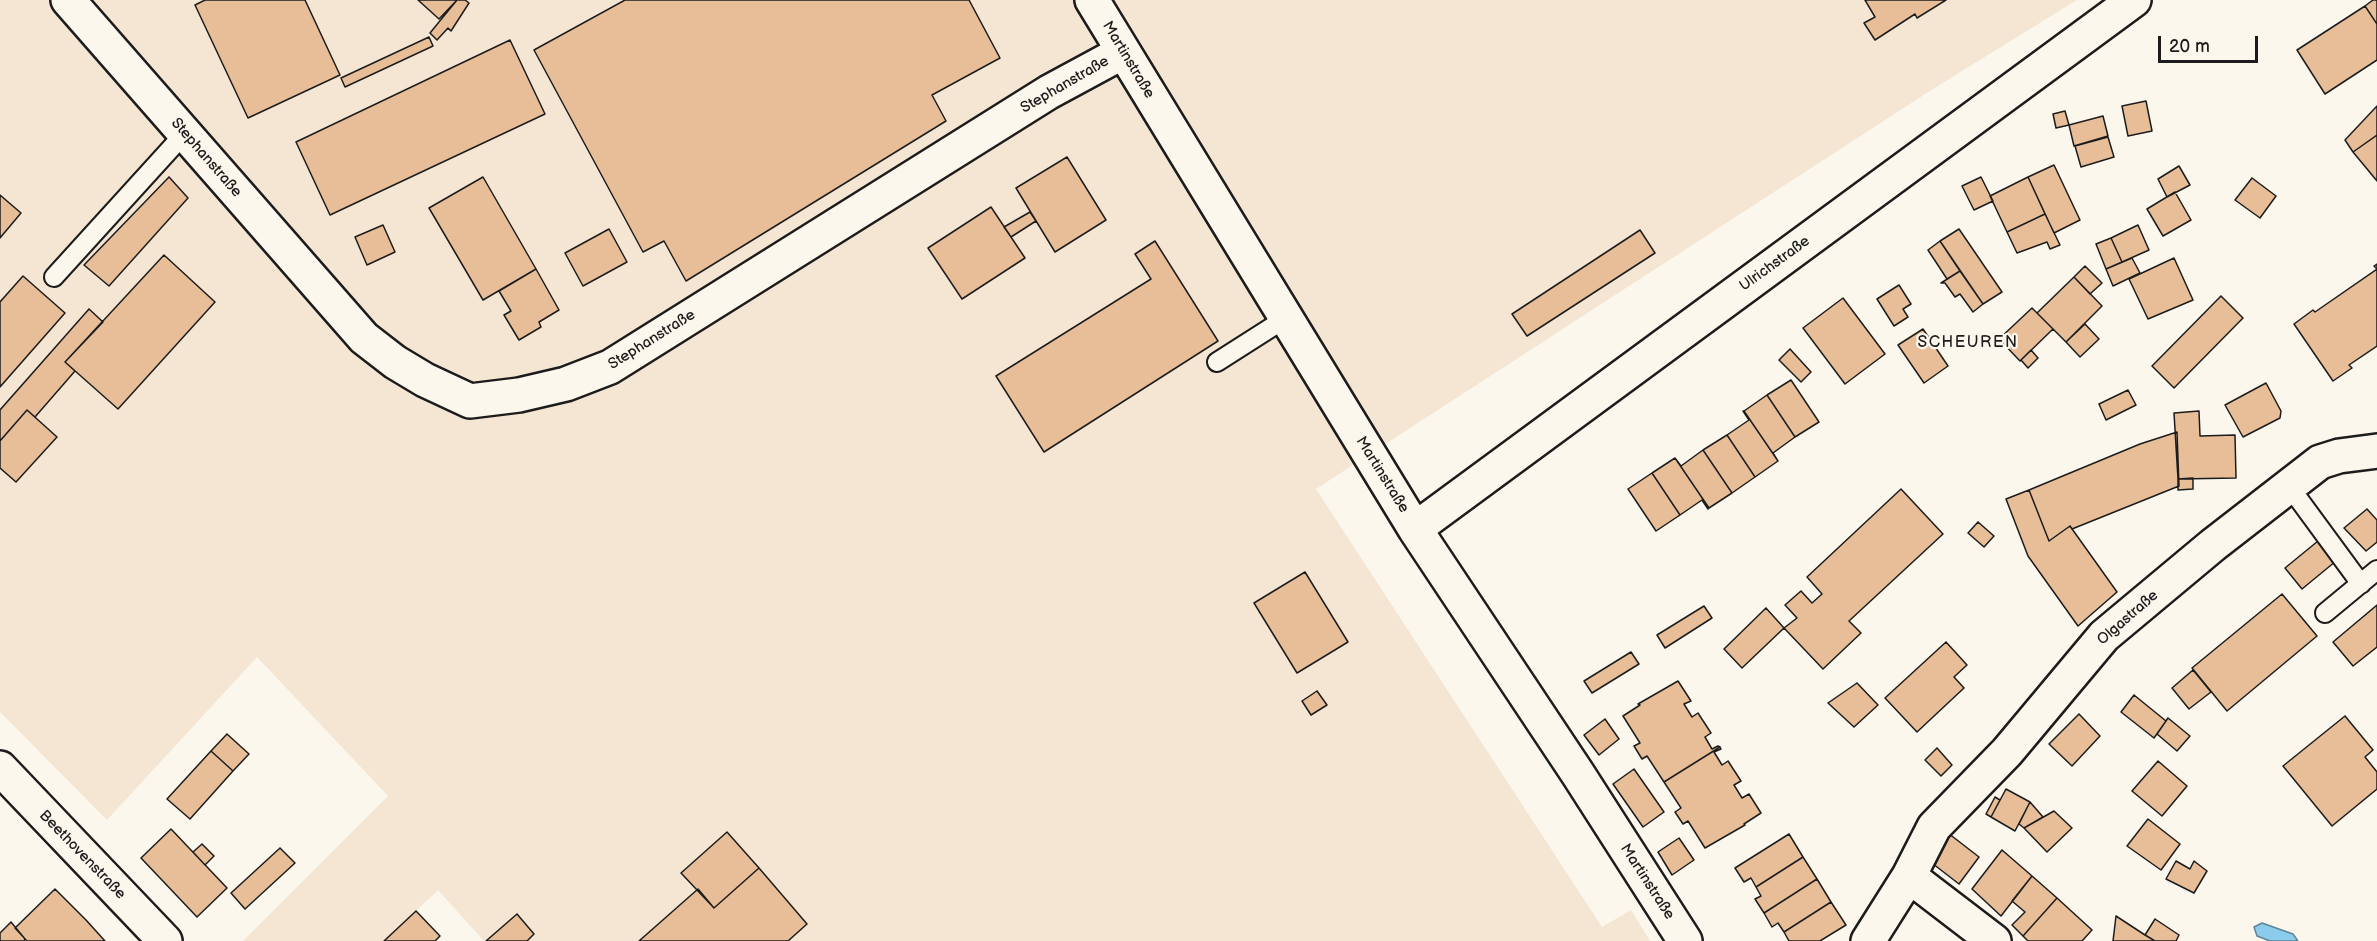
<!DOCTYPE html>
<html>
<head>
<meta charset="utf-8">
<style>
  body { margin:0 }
  #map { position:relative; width:2377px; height:941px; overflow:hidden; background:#fbf7ec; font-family:"Balsamiq Sans",sans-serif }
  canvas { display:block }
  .scale { position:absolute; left:2158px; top:36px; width:100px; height:27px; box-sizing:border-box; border:3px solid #1c1c1c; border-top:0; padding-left:8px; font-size:18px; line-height:21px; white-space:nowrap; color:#1c1c1c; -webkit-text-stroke:4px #fbf7ec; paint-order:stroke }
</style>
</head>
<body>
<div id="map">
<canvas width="2377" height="941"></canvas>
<div class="scale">20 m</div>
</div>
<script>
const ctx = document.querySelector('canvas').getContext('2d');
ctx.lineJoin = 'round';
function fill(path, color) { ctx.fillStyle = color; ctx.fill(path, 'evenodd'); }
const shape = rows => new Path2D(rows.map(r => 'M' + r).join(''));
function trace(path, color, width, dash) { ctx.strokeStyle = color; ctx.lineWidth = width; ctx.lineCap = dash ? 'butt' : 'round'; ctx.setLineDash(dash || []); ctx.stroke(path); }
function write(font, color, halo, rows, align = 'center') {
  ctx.font = font + ' "Balsamiq Sans",sans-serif'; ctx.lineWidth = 4.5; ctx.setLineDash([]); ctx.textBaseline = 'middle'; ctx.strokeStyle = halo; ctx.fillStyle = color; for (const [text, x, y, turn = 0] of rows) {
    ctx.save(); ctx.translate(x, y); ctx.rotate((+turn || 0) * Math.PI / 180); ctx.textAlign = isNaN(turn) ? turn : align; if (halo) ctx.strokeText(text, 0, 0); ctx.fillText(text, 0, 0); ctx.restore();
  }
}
fill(shape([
  [0,0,2077,0,1936,87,1316,489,1602,927,1631,910,1650,941,484,941,438,890,384,941,243,941,388,796,257,657,107,820,0,712]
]), '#f5e6d3');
const water = shape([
  [2262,923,2293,934,2298,941,2270,941,2257,936,2254,927,2262,923]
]);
fill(water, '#8bcbec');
trace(water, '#5f8599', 1.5);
const building = shape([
  [205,0,305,0,340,75,248,118,195,5,205,0],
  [418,0,457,0,439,19,418,0],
  [457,0,465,0,469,3,451,31,448,28,437,40,430,33,457,0],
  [625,0,969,0,1000,58,932,95,946,121,686,281,664,241,643,252,534,50,625,0],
  [1865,0,1946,0,1917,18,1915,14,1875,40,1864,23,1875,17,1865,0],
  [2373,0,2377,0,2377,24,2365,6,2373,0],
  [2365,6,2377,24,2377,60,2325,94,2297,50,2365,6],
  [429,37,433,46,345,87,341,78,429,37],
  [510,40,545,114,330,215,296,142,510,40],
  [2146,101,2152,131,2128,136,2122,106,2146,101],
  [2377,106,2377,135,2353,152,2345,140,2377,106],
  [2065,111,2069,125,2056,128,2053,114,2065,111],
  [2103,116,2108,136,2074,146,2069,125,2103,116],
  [2377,135,2377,181,2353,152,2377,135],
  [2108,137,2114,157,2081,167,2075,146,2108,137],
  [1067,157,1106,220,1055,252,1016,188,1067,157],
  [2054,165,2080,220,2054,233,2028,177,2054,165],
  [2179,166,2190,185,2167,197,2158,179,2179,166],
  [169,177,188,198,109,286,84,265,169,177],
  [483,177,536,269,483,300,429,208,483,177],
  [1981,177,1993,201,1974,210,1962,186,1981,177],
  [2028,177,2045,214,2007,232,1990,196,2028,177],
  [2252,178,2276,196,2260,218,2235,200,2252,178],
  [2175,192,2191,220,2163,236,2147,209,2175,192],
  [0,195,21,213,0,238,0,195],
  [991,207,1025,258,962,299,928,248,991,207],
  [1030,212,1036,221,1011,237,1004,227,1030,212],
  [2045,214,2060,245,2050,249,2047,242,2017,253,2007,232,2045,214],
  [383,225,395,252,367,265,355,237,383,225],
  [2138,225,2149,250,2122,262,2111,238,2138,225],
  [609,229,627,262,583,286,565,253,609,229],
  [1959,229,2002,292,1983,304,1940,241,1959,229],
  [1640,230,1655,253,1527,336,1512,314,1640,230],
  [2111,238,2122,262,2106,269,2096,244,2111,238],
  [1155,241,1218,341,1044,452,996,376,1151,279,1135,254,1155,241],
  [1940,241,1960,271,1947,279,1928,250,1940,241],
  [164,255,215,302,118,409,65,362,164,255],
  [2132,258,2140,273,2113,286,2106,269,2132,258],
  [2174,258,2193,300,2148,319,2129,279,2174,258],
  [2377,264,2377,346,2349,365,2352,368,2333,381,2294,324,2313,310,2315,312,2377,269,2374,266,2377,264],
  [2085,266,2102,283,2090,294,2074,277,2085,266],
  [536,269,559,310,539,322,541,327,519,340,504,315,511,311,499,291,536,269],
  [1960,271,1983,304,1973,312,1960,294,1955,297,1945,283,1941,283,1960,271],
  [23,276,65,313,0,387,0,302,23,276],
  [2074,277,2102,306,2066,342,2037,313,2074,277],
  [1899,285,1911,304,1903,309,1908,317,1894,326,1877,299,1899,285],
  [2221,296,2243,318,2174,388,2152,366,2221,296],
  [1843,298,1885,354,1845,384,1803,328,1843,298],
  [2032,308,2053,329,2020,361,1999,339,2032,308],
  [89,309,103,322,65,362,75,371,35,417,27,410,0,441,0,410,89,309],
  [2085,324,2099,339,2080,357,2066,342,2085,324],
  [1923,329,1948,366,1924,383,1898,345,1923,329],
  [1790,349,1811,372,1801,382,1779,360,1790,349],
  [2031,350,2038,358,2028,368,2021,360,2031,350],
  [1791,380,1819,422,1795,437,1767,395,1791,380],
  [2266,383,2281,411,2280,418,2243,437,2225,405,2266,383],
  [2128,390,2136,405,2106,420,2099,404,2128,390],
  [1767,395,1795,437,1773,453,1778,461,1744,411,1767,395],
  [27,410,57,437,16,482,0,468,0,441,27,410],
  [1743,411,1744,411,1778,461,1755,477,1727,435,1749,420,1743,411],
  [2199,411,2200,436,2235,435,2236,478,2178,479,2174,413,2199,411],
  [2177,432,2179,486,2072,529,2070,526,2049,541,2029,490,2140,444,2177,432],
  [1727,435,1755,477,1732,493,1703,450,1727,435],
  [1703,450,1732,493,1709,508,1675,458,1681,466,1703,450],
  [1675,458,1709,508,1708,509,1702,500,1680,515,1652,473,1675,458],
  [1652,473,1680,515,1656,531,1628,489,1652,473],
  [2193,478,2193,489,2178,490,2178,479,2193,478],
  [1901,489,1943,534,1849,621,1861,633,1823,669,1784,628,1797,618,1785,605,1801,591,1812,603,1822,594,1807,577,1901,489],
  [2029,490,2049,541,2070,526,2117,592,2078,626,2028,556,2006,499,2029,490],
  [2367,509,2377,520,2377,542,2366,551,2344,528,2367,509],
  [1978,522,1994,536,1984,547,1968,533,1978,522],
  [2318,541,2336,561,2302,589,2285,568,2318,541],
  [1305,572,1348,642,1297,673,1254,603,1305,572],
  [2282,594,2317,636,2227,711,2192,668,2282,594],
  [2377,605,2377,647,2353,666,2333,642,2377,605],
  [1704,606,1712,618,1665,648,1657,635,1704,606],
  [1766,608,1784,628,1742,668,1724,649,1766,608],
  [1946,642,1967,665,1954,677,1964,688,1917,732,1885,698,1946,642],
  [1631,652,1639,664,1592,693,1584,681,1631,652],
  [2193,670,2211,692,2189,709,2172,688,2193,670],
  [1678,681,1691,701,1684,704,1692,717,1698,713,1711,733,1705,737,1712,749,1718,746,1720,747,1664,782,1647,756,1642,759,1634,746,1640,743,1623,716,1640,705,1638,704,1678,681],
  [1857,683,1878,705,1854,727,1828,703,1857,683],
  [1317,691,1327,705,1311,715,1302,701,1317,691],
  [2134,695,2166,721,2154,738,2121,712,2134,695],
  [2079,714,2100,736,2072,766,2049,744,2079,714],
  [2345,716,2373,750,2365,757,2377,772,2377,789,2332,826,2283,766,2345,716],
  [2168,718,2190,736,2177,751,2157,734,2168,718],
  [1605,719,1619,739,1599,755,1584,735,1605,719],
  [227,734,249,754,233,771,211,751,227,734],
  [1720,747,1721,749,1714,752,1722,765,1728,761,1741,781,1734,785,1742,798,1749,794,1761,813,1744,824,1745,825,1705,848,1688,821,1683,824,1675,812,1681,808,1664,782,1720,747],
  [1937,748,1952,765,1941,776,1925,760,1937,748],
  [211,751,233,771,190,819,167,799,211,751],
  [2158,761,2187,786,2162,816,2132,791,2158,761],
  [1634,769,1664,812,1643,827,1613,784,1634,769],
  [2006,789,2030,802,2015,831,1991,817,2006,789],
  [1995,797,2000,800,1991,817,1986,814,1995,797],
  [2030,802,2043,817,2024,828,2019,824,2030,802],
  [2054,811,2072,828,2047,852,2024,828,2054,811],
  [2148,819,2180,844,2161,870,2127,846,2148,819],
  [171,829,227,888,197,917,141,858,171,829],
  [727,832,759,868,714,908,681,873,727,832],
  [1948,833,1979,857,1959,884,1928,860,1948,833],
  [1789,834,1803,857,1756,887,1751,878,1744,882,1735,868,1789,834],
  [1679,838,1694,860,1672,875,1658,852,1679,838],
  [202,844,214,856,205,865,193,852,202,844],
  [280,848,295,863,245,909,231,893,280,848],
  [2002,850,2032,876,2001,916,1972,889,2002,850],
  [1803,857,1817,879,1764,913,1755,899,1761,896,1756,887,1803,857],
  [2176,861,2190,869,2194,861,2207,871,2194,893,2166,879,2176,861],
  [759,868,807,924,788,941,639,941,698,889,714,908,759,868],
  [2032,876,2057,898,2023,936,2012,925,2025,912,2012,901,2032,876],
  [1817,879,1831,902,1784,932,1778,923,1772,927,1764,913,1817,879],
  [55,889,86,920,105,941,27,941,15,928,55,889],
  [2057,898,2092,930,2082,941,2028,941,2023,936,2057,898],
  [1831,902,1846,925,1820,941,1789,941,1784,932,1831,902],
  [416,911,440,936,435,941,384,941,416,911],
  [517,914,534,934,527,941,486,941,517,914],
  [2116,916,2145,935,2155,941,2113,941,2116,916],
  [2155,919,2179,935,2176,941,2155,941,2145,935,2155,919],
  [11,922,25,939,24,941,0,941,0,933,11,922]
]);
fill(building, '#e8be98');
trace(building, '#1c1c1c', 1.5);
const service = shape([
  [54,277,184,134],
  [1217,362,1286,318],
  [2289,486,2361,584],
  [2325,613,2377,570]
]);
const minor = shape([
  [68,0,364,338,395,362,425,380,470,401,519,395,566,384,610,367,1049,92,1123,52],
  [1092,0,1415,529,1578,774,1685,941],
  [1415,529,2134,0],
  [1909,876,1994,941],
  [1868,941,1909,876,1934,827,2007,752,2104,636,2213,545,2320,462,2339,456,2377,451]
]);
const secondary = shape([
  [0,768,165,941]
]);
trace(service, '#1c1c1c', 22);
trace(minor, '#1c1c1c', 38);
trace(secondary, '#1c1c1c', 38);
trace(service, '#fbf7ec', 18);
trace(minor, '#fbf7ec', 33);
trace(secondary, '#fbf7ec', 33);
write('15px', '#1c1c1c', '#fbf7ec', [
  ["Martinstraße",1128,60,59],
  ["Stephanstraße",1065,85,-30],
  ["Stephanstraße",206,158,49],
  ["Ulrichstraße",1775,264,-36],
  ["Stephanstraße",652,340,-32],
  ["Martinstraße",1382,475,58],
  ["Olgastraße",2128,618,-41],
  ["Beethovenstraße",82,855,46],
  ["Martinstraße",1647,882,57]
]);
ctx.letterSpacing = '1.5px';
write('16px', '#1c1c1c', '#fbf7ec', [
  ["SCHEUREN",1968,343]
]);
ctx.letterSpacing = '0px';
</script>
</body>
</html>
